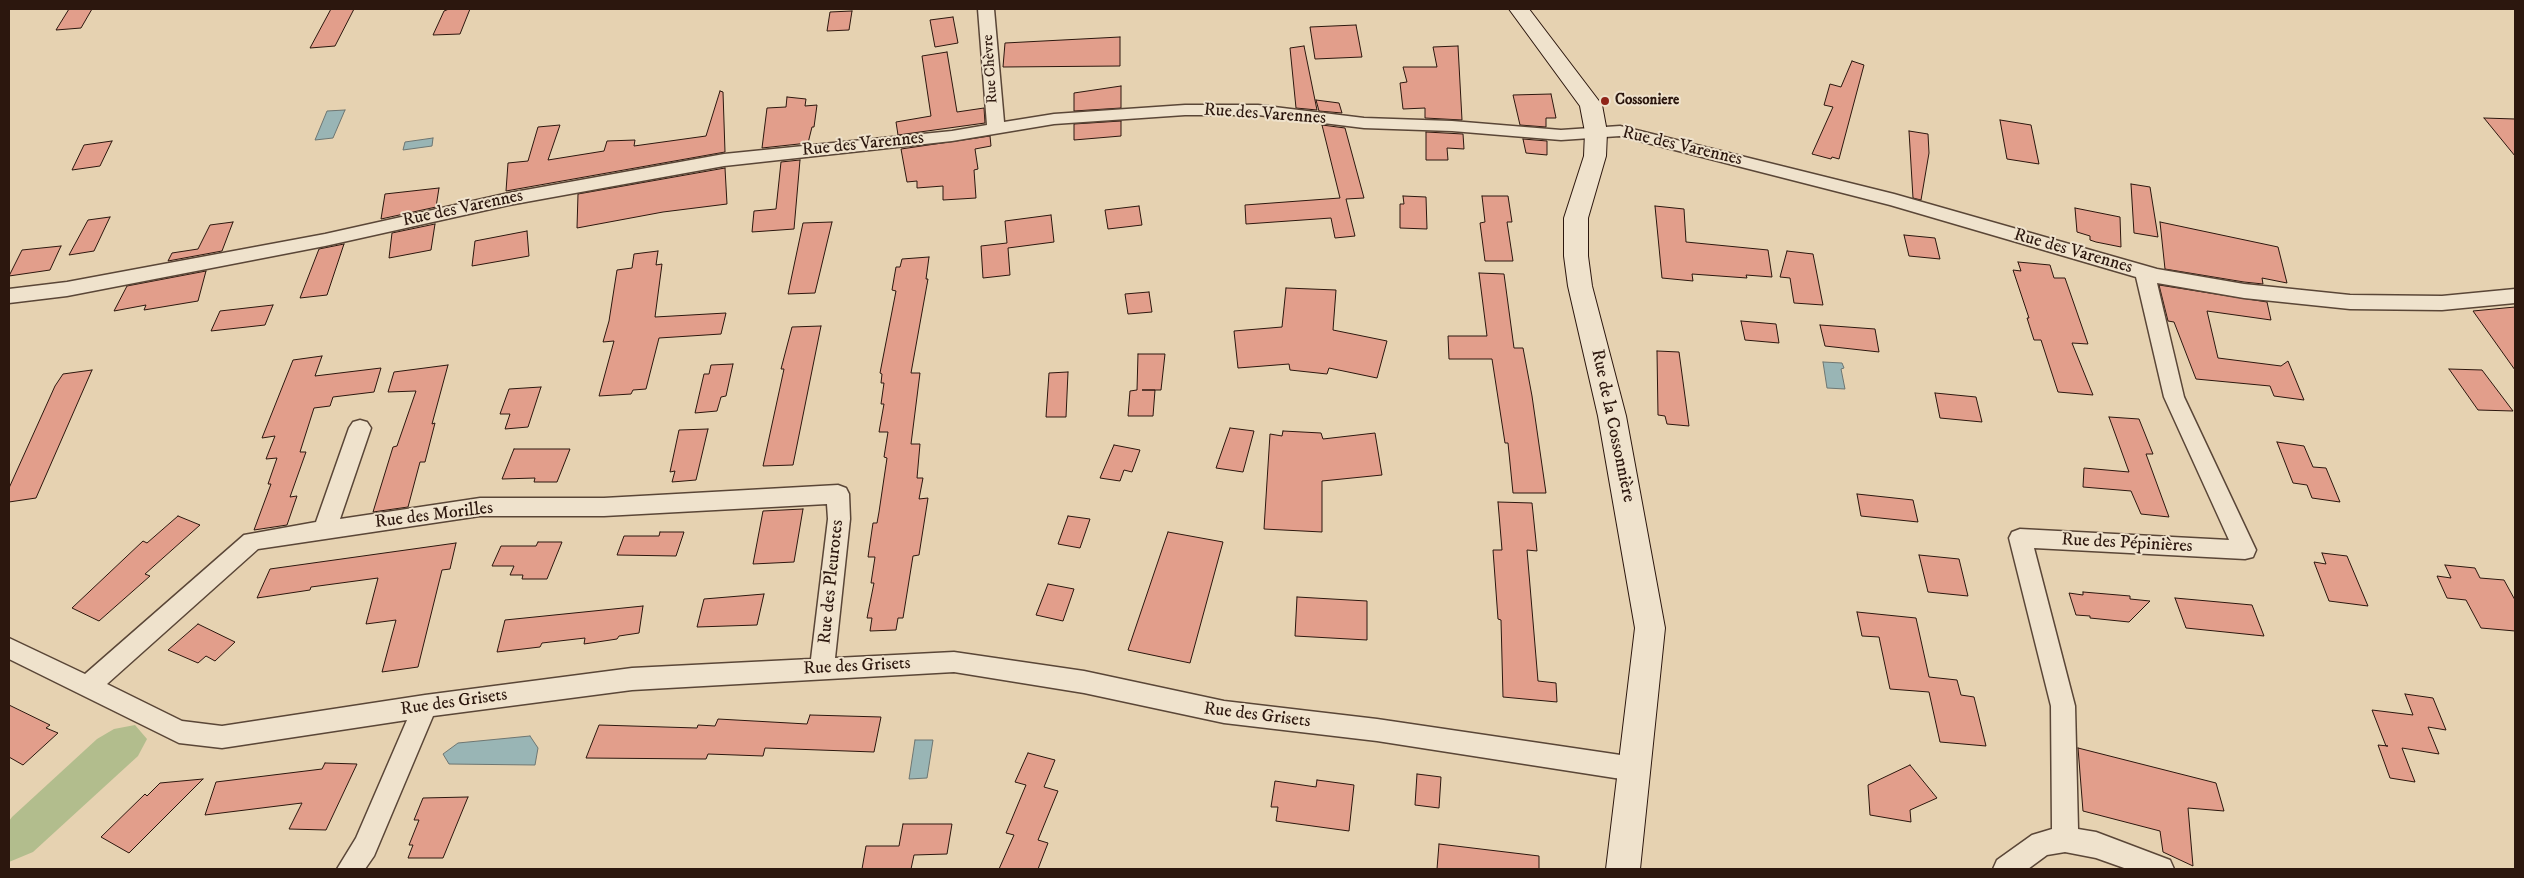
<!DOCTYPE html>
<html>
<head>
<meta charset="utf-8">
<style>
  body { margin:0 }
  #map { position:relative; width:2524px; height:878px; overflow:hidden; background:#e6d2b1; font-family:"IM FELL DW Pica",serif }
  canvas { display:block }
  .frame { position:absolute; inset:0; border:10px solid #2c170e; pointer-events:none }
</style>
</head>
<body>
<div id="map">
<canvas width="2524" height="878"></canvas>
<div class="frame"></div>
</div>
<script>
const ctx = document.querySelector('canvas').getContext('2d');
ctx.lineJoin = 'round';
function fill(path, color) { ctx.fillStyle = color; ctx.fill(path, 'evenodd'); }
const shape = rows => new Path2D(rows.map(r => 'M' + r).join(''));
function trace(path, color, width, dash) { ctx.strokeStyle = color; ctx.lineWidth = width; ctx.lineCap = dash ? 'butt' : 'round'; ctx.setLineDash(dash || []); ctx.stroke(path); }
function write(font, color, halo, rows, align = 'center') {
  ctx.font = font + ' "IM FELL DW Pica",serif'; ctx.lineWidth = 4; ctx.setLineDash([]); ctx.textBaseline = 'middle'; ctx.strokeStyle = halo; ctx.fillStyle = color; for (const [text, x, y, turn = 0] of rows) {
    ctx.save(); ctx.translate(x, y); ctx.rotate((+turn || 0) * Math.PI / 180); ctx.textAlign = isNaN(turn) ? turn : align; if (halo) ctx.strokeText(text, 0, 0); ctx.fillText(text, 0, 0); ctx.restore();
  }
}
fill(shape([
  [135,725,147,739,138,756,33,852,9,862,9,821,12,817,97,739,114,729]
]), '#b2bd8d');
const water = shape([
  [345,110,333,138,315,140,327,111,345,110],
  [433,138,432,146,403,150,405,142,433,138],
  [1823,362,1842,363,1844,368,1841,369,1845,389,1827,388,1823,362],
  [530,736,538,748,535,765,449,764,443,754,458,743,530,736],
  [915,740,933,740,927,778,909,779,915,740]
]);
fill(water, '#99b5b5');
trace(water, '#6d7672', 1);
const building = shape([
  [69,9,92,9,81,28,56,30,69,9],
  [331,9,354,9,335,46,310,48,331,9],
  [449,9,470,9,460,34,433,35,444,11,449,9],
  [852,11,849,30,827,31,830,12,852,11],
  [953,17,958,43,935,47,930,20,953,17],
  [1356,25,1362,57,1315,59,1310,27,1356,25],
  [1120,37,1120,66,1003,67,1005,43,1120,37],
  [1304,46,1317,110,1296,108,1290,48,1304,46],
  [1458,46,1462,120,1425,118,1425,108,1403,109,1400,83,1407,82,1403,67,1437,67,1433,47,1458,46],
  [947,52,957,112,984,108,985,123,898,135,896,122,931,116,922,56,947,52],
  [1852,61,1864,65,1839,159,1832,157,1831,159,1812,154,1833,107,1824,105,1830,84,1841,87,1852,61],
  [1121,86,1121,108,1074,111,1074,93,1121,86],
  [720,91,723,92,725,152,506,191,508,163,528,161,538,127,560,125,548,160,604,151,607,141,635,140,634,146,706,136,720,91],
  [1551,94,1556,118,1546,118,1546,127,1520,125,1513,95,1551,94],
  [787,97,806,99,805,106,817,105,814,127,812,127,808,143,762,148,767,108,786,107,787,97],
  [1316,100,1339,103,1342,113,1319,111,1316,100],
  [2484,118,2515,119,2515,156,2484,118],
  [2000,120,2031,125,2039,164,2007,159,2000,120],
  [1121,121,1121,136,1074,140,1074,124,1121,121],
  [1322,125,1345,128,1364,198,1346,199,1355,236,1335,238,1331,218,1246,224,1245,205,1340,198,1322,125],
  [1909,131,1928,134,1929,153,1921,200,1913,198,1909,131],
  [1426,132,1463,134,1464,149,1447,148,1448,160,1426,160,1426,132],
  [990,136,991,146,975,149,978,169,974,170,976,198,943,200,943,186,917,188,917,181,907,182,901,149,990,136],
  [1523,139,1547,141,1547,155,1526,153,1523,139],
  [112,141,100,166,72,170,84,145,112,141],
  [800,160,794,229,752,232,754,211,776,209,781,162,800,160],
  [725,168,727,204,663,212,577,228,578,194,725,168],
  [2131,184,2150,187,2158,237,2134,233,2131,184],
  [439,188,436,207,381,219,385,194,439,188],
  [1403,196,1426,197,1427,229,1400,228,1400,204,1404,204,1403,196],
  [1482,196,1508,196,1512,222,1507,222,1513,261,1485,261,1480,223,1485,222,1482,196],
  [1139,206,1142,225,1108,229,1105,210,1139,206],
  [1655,206,1684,209,1686,242,1768,250,1772,277,1746,275,1747,278,1692,274,1693,281,1662,278,1655,206],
  [2075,208,2120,217,2121,247,2096,242,2090,240,2090,236,2077,232,2075,208],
  [1051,215,1054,242,1008,248,1010,275,983,278,981,246,1007,243,1005,221,1051,215],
  [110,217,94,251,69,255,88,220,110,217],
  [233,222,222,251,168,261,172,253,198,249,210,225,233,222],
  [832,222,815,293,788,294,803,223,832,222],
  [2160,222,2278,247,2287,283,2262,278,2263,284,2244,282,2165,269,2160,222],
  [435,224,431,250,389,258,392,233,435,224],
  [527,231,529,256,472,266,475,241,527,231],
  [1904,235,1935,238,1940,259,1909,256,1904,235],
  [344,244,327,295,300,298,319,249,344,244],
  [61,246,50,270,9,276,22,250,61,246],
  [658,251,656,265,662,264,655,317,726,313,721,334,659,338,646,389,633,390,631,394,599,396,614,341,603,342,609,321,617,270,632,268,634,254,658,251],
  [1787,251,1813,254,1823,305,1794,303,1790,278,1780,277,1787,251],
  [929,257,926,279,928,279,911,373,920,373,911,444,920,444,917,478,923,478,919,499,928,498,919,555,913,556,903,618,898,618,896,630,870,631,872,618,867,618,874,583,871,583,875,557,868,557,873,523,877,523,879,512,887,458,884,457,888,432,879,432,884,404,881,404,884,383,881,383,882,374,880,373,896,291,892,290,896,267,900,267,902,259,929,257],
  [2018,262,2050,265,2054,278,2065,278,2088,344,2072,343,2093,395,2058,392,2041,340,2034,340,2027,318,2029,318,2013,270,2021,271,2018,262],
  [206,271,198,301,144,310,146,305,114,311,127,286,206,271],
  [1479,273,1504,274,1514,348,1523,348,1532,396,1546,493,1513,493,1508,443,1505,443,1492,359,1449,359,1448,336,1487,336,1479,273],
  [2159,285,2267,302,2271,320,2207,311,2218,358,2281,366,2288,361,2304,400,2274,396,2270,386,2196,379,2174,322,2168,321,2159,285],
  [1286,288,1336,290,1333,330,1387,341,1377,378,1329,368,1327,374,1290,370,1289,364,1238,368,1234,331,1282,327,1286,288],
  [1149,292,1152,312,1128,314,1125,294,1149,292],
  [273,305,265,325,211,331,220,311,273,305],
  [2515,307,2515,370,2473,311,2515,307],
  [1741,321,1776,324,1779,343,1745,340,1741,321],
  [1820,325,1875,329,1879,352,1825,346,1820,325],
  [821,326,793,465,763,466,784,369,781,369,792,327,821,326],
  [1657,351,1679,352,1689,426,1667,424,1665,416,1658,415,1657,351],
  [1138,354,1165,354,1161,390,1142,390,1155,390,1153,416,1128,416,1130,391,1137,390,1138,354],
  [322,356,315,376,381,368,374,392,333,397,330,406,314,408,300,452,306,452,290,497,297,496,287,525,254,530,271,484,268,484,277,458,266,459,275,436,262,438,293,360,322,356],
  [733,364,726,396,721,397,717,411,695,413,704,374,709,374,711,365,733,364],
  [448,365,432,424,435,423,425,462,420,462,408,507,373,512,393,447,397,446,416,391,388,392,394,372,448,365],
  [2449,369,2482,370,2513,411,2478,410,2449,369],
  [92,370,36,498,9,502,9,488,55,386,63,374,92,370],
  [1068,372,1066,417,1046,417,1049,373,1068,372],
  [541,387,528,427,505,429,510,414,500,414,509,389,541,387],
  [1935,393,1976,397,1982,422,1940,418,1935,393],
  [2109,417,2139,419,2153,454,2146,454,2169,517,2141,514,2131,491,2083,487,2084,468,2129,472,2109,417],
  [1230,428,1254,431,1243,472,1216,468,1230,428],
  [708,429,696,480,672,482,675,471,670,472,679,430,708,429],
  [1283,431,1321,433,1323,439,1375,433,1382,475,1322,481,1322,532,1264,529,1270,434,1282,436,1283,431],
  [2277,442,2304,446,2313,467,2326,468,2340,502,2312,498,2307,485,2293,483,2277,442],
  [1114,445,1140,450,1132,472,1124,470,1120,481,1100,478,1114,445],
  [514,449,570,449,557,482,534,482,535,478,502,479,514,449],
  [1857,494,1913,500,1918,522,1861,516,1857,494],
  [1498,502,1532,503,1537,551,1527,550,1538,681,1556,683,1557,702,1503,697,1501,620,1498,619,1493,550,1502,550,1498,502],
  [803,509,794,562,753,564,763,511,803,509],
  [178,516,200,525,145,574,150,576,99,621,72,608,143,541,147,543,178,516],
  [1068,516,1090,519,1080,548,1058,544,1068,516],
  [660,532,684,532,676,556,617,555,624,536,659,536,660,532],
  [1168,532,1223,542,1190,663,1128,650,1168,532],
  [538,542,562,542,547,579,522,579,523,575,510,575,514,566,492,566,501,546,536,546,538,542],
  [456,543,450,569,442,570,418,667,382,672,396,620,366,624,378,578,311,587,310,590,257,598,270,569,456,543],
  [2322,553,2347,556,2368,606,2329,601,2314,562,2326,564,2322,553],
  [1919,555,1959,559,1968,596,1928,592,1919,555],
  [2445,565,2475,568,2480,578,2504,580,2515,600,2515,631,2481,628,2466,600,2447,598,2437,576,2451,578,2445,565],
  [1048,584,1074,589,1063,621,1036,615,1048,584],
  [2083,592,2130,596,2130,599,2150,601,2129,622,2090,618,2090,616,2076,615,2069,593,2083,595,2083,592],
  [764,594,757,625,697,627,704,599,764,594],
  [1297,597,1367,601,1367,640,1295,636,1297,597],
  [2175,598,2252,605,2264,636,2186,628,2175,598],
  [643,606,639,633,619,636,617,639,584,644,585,638,542,643,540,647,497,652,505,620,643,606],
  [1857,612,1916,618,1929,677,1957,680,1961,695,1974,697,1986,746,1940,742,1929,692,1890,689,1879,637,1862,636,1857,612],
  [198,624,235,642,215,661,206,656,198,663,168,650,198,624],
  [2405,694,2433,698,2446,730,2428,727,2439,754,2402,748,2415,782,2390,778,2378,745,2388,746,2386,746,2372,710,2413,715,2405,694],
  [9,705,50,725,46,728,58,733,23,765,9,757,9,705],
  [810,715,881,717,874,752,765,748,763,756,708,754,706,759,586,758,599,725,697,728,698,725,715,726,718,719,807,724,810,715],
  [2078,748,2216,783,2224,811,2188,808,2193,866,2163,852,2160,831,2083,811,2078,748],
  [1028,753,1055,760,1044,787,1058,791,1038,840,1048,843,1038,869,999,869,1014,835,1006,833,1026,785,1015,782,1028,753],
  [325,763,357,764,326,830,289,829,302,803,205,815,216,782,322,769,325,763],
  [1910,765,1937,798,1910,810,1911,822,1870,815,1868,785,1910,765],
  [1417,774,1441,777,1439,808,1415,805,1417,774],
  [203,779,129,853,101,837,145,794,147,796,160,783,203,779],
  [1317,780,1354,785,1349,831,1276,821,1278,807,1271,807,1275,781,1316,787,1317,780],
  [468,797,443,858,408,858,413,845,409,845,419,820,414,820,423,798,468,797],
  [903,824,952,824,947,854,914,855,911,869,862,869,866,846,899,846,903,824],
  [1439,844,1539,856,1539,869,1437,869,1439,844]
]);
fill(building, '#e29e8b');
trace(building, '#2c170e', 1);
const street = shape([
  [978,9,994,9,1004,122,1054,114,1185,105,1258,105,1364,118,1452,121,1561,130,1620,126,1894,194,2157,269,2244,284,2350,295,2442,296,2515,289,2515,303,2442,310,2350,309,2244,298,2157,283,2184,397,2256,550,2253,557,2245,559,2034,548,2075,706,2078,829,2096,832,2170,860,2174,869,2127,869,2096,858,2065,852,2047,855,2028,869,1993,869,1997,860,2032,835,2052,829,2051,706,2009,538,2012,532,2020,529,2229,540,2164,397,2136,277,1890,205,1620,136,1561,140,1452,131,1364,128,1258,115,1185,115,1054,124,952,141,724,166,509,205,325,246,67,296,9,303,9,289,67,282,325,234,509,193,724,154,952,131,987,125,978,9],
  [360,420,367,422,371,428,340,519,480,498,604,498,838,485,846,488,849,494,850,519,835,658,954,652,1084,671,1224,701,1377,719,1634,757,1643,761,1647,769,1643,777,1634,781,1377,741,1224,723,1084,693,954,672,632,690,433,716,374,856,365,869,337,869,356,838,407,720,222,748,179,743,9,659,9,638,85,674,244,535,316,522,349,428,353,422,360,420],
  [827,504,828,519,811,659,632,668,425,695,222,726,182,721,107,684,258,549,480,516,604,516,827,504]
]);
const secondary = shape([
  [1509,9,1529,9,1602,105,1607,132,1606,156,1588,218,1588,256,1592,286,1626,416,1665,628,1640,869,1606,869,1635,628,1598,416,1568,286,1564,256,1564,218,1584,156,1585,132,1580,106,1509,9]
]);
trace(street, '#5a4637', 3);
trace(secondary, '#2c170e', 2);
fill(street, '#efe2cc');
fill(secondary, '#efe2cc');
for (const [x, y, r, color] of [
  [1605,101,5,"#8f2418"]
]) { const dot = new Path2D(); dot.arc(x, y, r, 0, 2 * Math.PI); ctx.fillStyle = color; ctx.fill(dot); trace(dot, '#efe2cc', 2); }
write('15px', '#2c170e', '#efe2cc', [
  ["Rue Chèvre",991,69,-94]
]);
write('bold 15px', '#2c170e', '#efe2cc', [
  ["Cossoniere",1615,101]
], 'left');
write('18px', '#2c170e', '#efe2cc', [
  ["Rue des Varennes",1265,115,4],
  ["Rue des Varennes",863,145,-6],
  ["Rue des Varennes",1682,147,13],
  ["Rue des Varennes",463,209,-12],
  ["Rue des Varennes",2073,252,16],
  ["Rue de la Cossonnière",1612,426,78],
  ["Rue des Morilles",434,516,-7],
  ["Rue des Pépinières",2127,544,3],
  ["Rue des Pleurotes",832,582,-84],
  ["Rue des Grisets",857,667,-3],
  ["Rue des Grisets",454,703,-8],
  ["Rue des Grisets",1257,716,7]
]);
</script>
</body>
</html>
